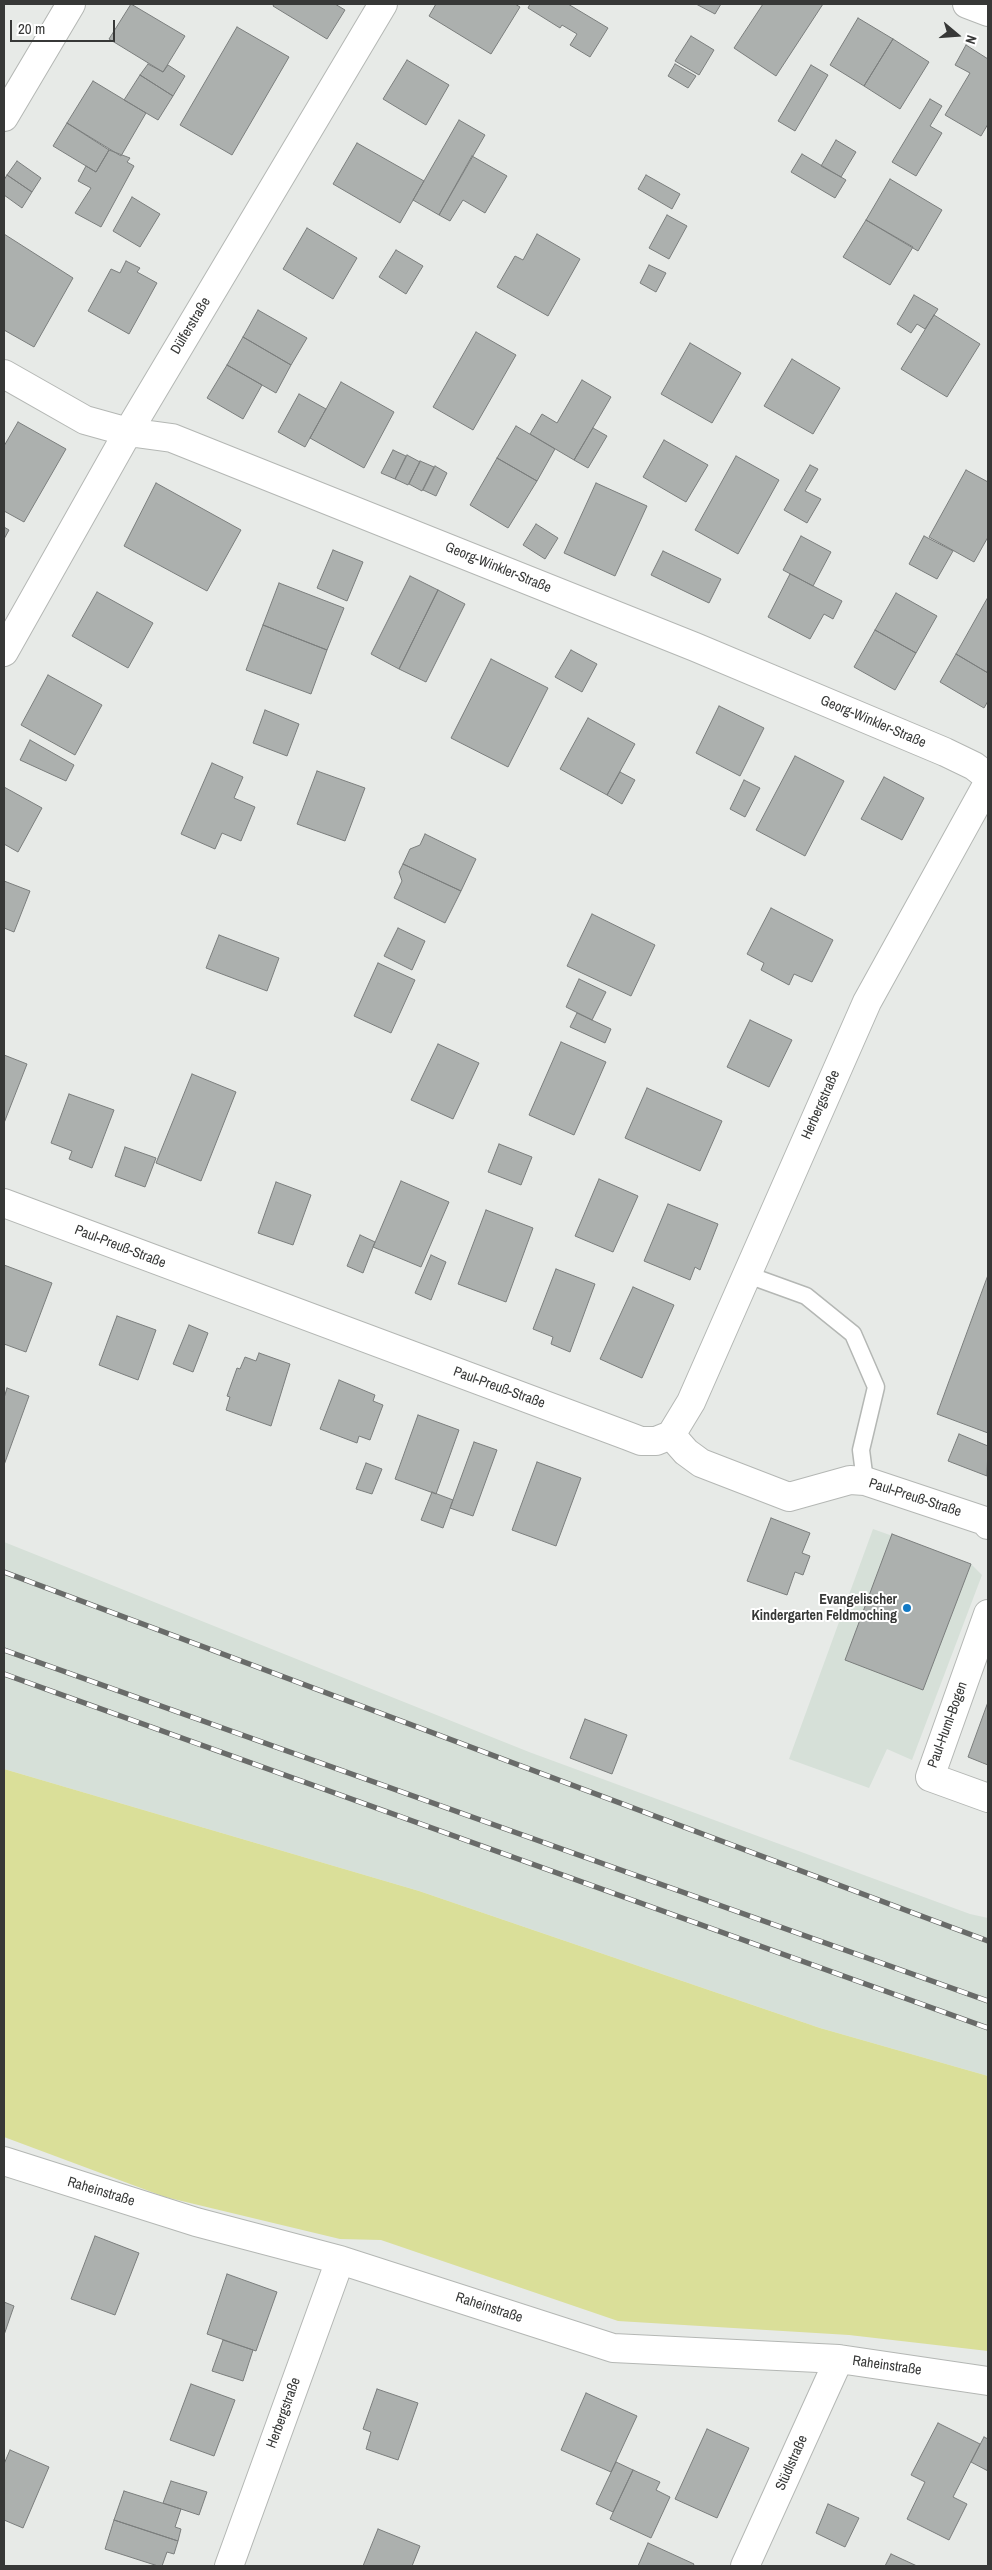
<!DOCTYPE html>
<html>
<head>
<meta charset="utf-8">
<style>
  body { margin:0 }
  #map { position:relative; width:992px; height:2570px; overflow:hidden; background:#e7eae7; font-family:"Archivo Narrow",sans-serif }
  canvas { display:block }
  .frame { position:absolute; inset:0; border:5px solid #373837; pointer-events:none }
  .north { position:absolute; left:932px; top:10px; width:50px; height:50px; -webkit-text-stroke:4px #fff; paint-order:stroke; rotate:108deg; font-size:14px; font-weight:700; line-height:20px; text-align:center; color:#373837 }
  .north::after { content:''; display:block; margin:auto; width:18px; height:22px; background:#373837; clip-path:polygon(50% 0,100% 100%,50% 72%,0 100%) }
  .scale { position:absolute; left:10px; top:20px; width:105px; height:22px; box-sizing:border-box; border:2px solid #373837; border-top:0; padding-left:6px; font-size:15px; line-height:18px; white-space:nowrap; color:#373837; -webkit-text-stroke:4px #fff; paint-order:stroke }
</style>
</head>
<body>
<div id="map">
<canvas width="992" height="2570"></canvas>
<div class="frame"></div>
<div class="north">N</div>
<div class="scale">20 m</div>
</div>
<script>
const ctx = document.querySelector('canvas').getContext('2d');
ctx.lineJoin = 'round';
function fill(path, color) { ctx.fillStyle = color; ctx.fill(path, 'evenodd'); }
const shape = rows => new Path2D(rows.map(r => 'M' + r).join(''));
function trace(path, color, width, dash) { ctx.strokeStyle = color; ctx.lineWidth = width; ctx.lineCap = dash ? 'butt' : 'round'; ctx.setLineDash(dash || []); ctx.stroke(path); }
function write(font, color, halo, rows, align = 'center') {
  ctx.font = font + ' "Archivo Narrow",sans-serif'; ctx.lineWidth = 4; ctx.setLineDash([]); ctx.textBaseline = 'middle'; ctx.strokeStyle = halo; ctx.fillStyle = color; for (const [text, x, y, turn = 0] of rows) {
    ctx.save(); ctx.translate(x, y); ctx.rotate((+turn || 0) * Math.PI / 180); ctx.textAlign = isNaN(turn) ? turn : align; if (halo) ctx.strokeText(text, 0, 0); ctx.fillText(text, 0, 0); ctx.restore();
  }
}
fill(shape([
  [873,1529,971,1564,982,1575,912,1760,887,1749,869,1788,789,1759],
  [4,1542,529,1752,970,1914,988,1918,988,2076,820,2028,419,1891,4,1769]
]), '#d6e0d8');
fill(shape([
  [4,1769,419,1891,820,2028,988,2076,988,2351,849,2335,618,2321,381,2240,340,2239,165,2197,4,2137]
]), '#dadf99');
const building = shape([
  [131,4,185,36,163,72,109,39,131,4],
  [274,4,335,4,345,10,327,39,273,6,274,4],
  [436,4,515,4,520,7,491,54,429,16,436,4],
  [530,4,568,4,608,28,590,57,570,45,577,34,562,25,560,28,528,8,530,4],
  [696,4,721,4,715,14,696,4],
  [763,4,823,4,776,76,734,48,763,4],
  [858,18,893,39,864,86,830,65,858,18],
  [237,27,289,57,232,155,180,125,237,27],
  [691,36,714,50,699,75,675,61,691,36],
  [893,39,929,62,900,109,864,86,893,39],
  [966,45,988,59,988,124,981,136,945,115,970,73,955,65,966,45],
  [407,60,449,85,426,125,383,99,407,60],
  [148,64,163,72,168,65,185,76,173,96,140,75,148,64],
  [675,64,696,76,688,88,668,76,675,64],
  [811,65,828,75,795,131,778,121,811,65],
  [140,75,173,96,158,120,124,100,140,75],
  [93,81,146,113,121,156,67,123,93,81],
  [930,99,942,106,930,126,942,133,916,176,892,162,930,99],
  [459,120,485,135,439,215,413,200,459,120],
  [67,123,109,150,96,172,53,146,67,123],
  [836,140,856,152,841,177,821,166,836,140],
  [357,143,424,181,400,223,333,184,357,143],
  [109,150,130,158,127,162,134,166,101,227,75,213,91,188,78,181,86,166,96,172,109,150],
  [802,154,846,180,835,198,791,172,802,154],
  [472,156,507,176,485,213,463,200,450,221,439,215,472,156],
  [17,161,41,178,32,192,7,175,17,161],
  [7,175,32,192,22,208,4,195,4,180,7,175],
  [646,175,680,194,672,209,638,189,646,175],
  [890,179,942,210,918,251,866,220,890,179],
  [132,197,160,214,140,247,113,231,132,197],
  [667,215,687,226,669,259,649,248,667,215],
  [866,220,913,247,890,285,843,257,866,220],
  [307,228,357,258,333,299,283,269,307,228],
  [4,234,73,278,34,347,4,330,4,234],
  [537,234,580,259,548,316,497,287,515,256,523,260,537,234],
  [396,250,423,266,406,294,379,277,396,250],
  [126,261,140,268,137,272,157,283,129,334,88,311,111,269,120,273,126,261],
  [649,265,666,273,656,292,640,283,649,265],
  [914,295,938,309,925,329,917,324,911,333,897,324,914,295],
  [258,310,307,338,291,365,243,337,258,310],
  [934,315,980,344,947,397,901,369,934,315],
  [476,332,516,355,473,430,433,407,476,332],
  [243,337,291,365,276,393,227,365,243,337],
  [690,343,741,373,712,423,661,394,690,343],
  [792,359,840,388,813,434,764,406,792,359],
  [227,365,262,385,243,419,207,398,227,365],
  [582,380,611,397,574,460,530,434,542,414,557,423,582,380],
  [341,382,394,412,364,468,310,438,341,382],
  [299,394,326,409,305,447,278,432,299,394],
  [18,422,66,449,24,522,4,511,4,446,18,422],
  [516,426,555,449,537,481,497,458,516,426],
  [593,428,607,436,588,468,574,460,593,428],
  [664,440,708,465,686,502,643,477,664,440],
  [393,450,406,456,395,479,381,473,393,450],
  [407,455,420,462,408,485,395,479,407,455],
  [736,456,779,480,738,554,695,530,736,456],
  [497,458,537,481,508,528,470,505,497,458],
  [420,461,434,467,422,491,409,484,420,461],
  [810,465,818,469,805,491,821,499,807,523,784,510,810,465],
  [435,466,447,473,436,496,423,490,435,466],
  [966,470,988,482,988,537,974,562,929,537,966,470],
  [156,483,241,530,207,591,124,546,156,483],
  [596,483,647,506,615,576,564,553,596,483],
  [536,524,558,538,545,559,523,545,536,524],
  [4,527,9,530,4,539,4,527],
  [801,536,831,552,813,586,783,570,801,536],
  [924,536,953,551,937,579,909,564,924,536],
  [333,550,363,562,347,601,317,588,333,550],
  [663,551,721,579,709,603,651,575,663,551],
  [790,574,842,601,833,619,824,614,810,639,768,617,790,574],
  [410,576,438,590,399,669,371,654,410,576],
  [279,583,344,608,327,650,263,625,279,583],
  [438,590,465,604,426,682,399,669,438,590],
  [97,592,153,623,128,668,72,636,97,592],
  [896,593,937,616,916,653,875,630,896,593],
  [988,597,988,673,956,654,988,597],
  [263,625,327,650,311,694,246,670,263,625],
  [875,630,916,653,895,690,854,667,875,630],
  [571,650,597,664,582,692,555,677,571,650],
  [956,654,988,673,988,701,984,708,940,682,956,654],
  [491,659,548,688,508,767,451,738,491,659],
  [48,675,102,705,75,755,21,725,48,675],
  [719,706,764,728,740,776,696,753,719,706],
  [265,710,299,724,287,756,253,743,265,710],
  [588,718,635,744,607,795,560,769,588,718],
  [30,740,74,765,66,781,20,760,30,740],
  [795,756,844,781,805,856,756,830,795,756],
  [212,763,243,777,234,798,255,807,241,841,222,833,215,849,181,834,212,763],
  [317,771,365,788,345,841,297,824,317,771],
  [620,772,635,780,622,804,607,795,620,772],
  [884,777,924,798,902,840,861,819,884,777],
  [744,780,760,788,745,817,730,809,744,780],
  [4,787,42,808,18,852,4,844,4,787],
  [425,834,476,859,461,891,403,864,410,849,420,845,425,834],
  [403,864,461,891,445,923,394,898,402,881,399,872,403,864],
  [4,881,30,891,14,932,4,928,4,881],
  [771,908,833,940,812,982,794,974,789,985,761,970,764,963,747,954,771,908],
  [592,914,655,945,631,996,567,966,592,914],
  [398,928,425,941,412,970,384,956,398,928],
  [219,935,279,958,267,991,206,968,219,935],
  [378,963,415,980,391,1033,354,1016,378,963],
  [579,979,606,992,592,1020,566,1007,579,979],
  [577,1013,611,1029,605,1043,570,1027,577,1013],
  [750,1020,792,1040,769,1087,727,1067,750,1020],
  [561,1042,606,1062,574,1135,529,1115,561,1042],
  [438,1044,479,1063,453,1119,411,1100,438,1044],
  [4,1055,27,1064,4,1123,4,1055],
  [192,1074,236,1092,201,1181,156,1163,192,1074],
  [647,1088,722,1121,700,1171,625,1138,647,1088],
  [69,1094,114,1110,92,1168,69,1159,72,1151,51,1143,69,1094],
  [499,1144,532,1157,521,1185,488,1172,499,1144],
  [125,1147,156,1158,145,1187,115,1176,125,1147],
  [599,1179,638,1196,613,1252,575,1236,599,1179],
  [401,1181,449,1202,421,1267,373,1247,401,1181],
  [276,1182,311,1195,293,1245,258,1233,276,1182],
  [668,1204,718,1224,700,1270,695,1267,690,1280,644,1261,668,1204],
  [486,1210,533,1228,506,1302,458,1284,486,1210],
  [360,1235,375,1242,363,1273,347,1266,360,1235],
  [431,1255,446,1262,431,1300,415,1293,431,1255],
  [4,1265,52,1283,26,1352,4,1344,4,1265],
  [556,1269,595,1284,570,1352,551,1344,553,1337,533,1329,556,1269],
  [988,1275,988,1433,937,1414,988,1275],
  [633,1287,674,1305,642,1378,600,1359,633,1287],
  [117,1316,156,1330,138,1380,99,1365,117,1316],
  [189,1325,208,1333,193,1372,173,1364,189,1325],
  [259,1353,290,1364,271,1426,226,1410,230,1397,227,1396,237,1368,240,1369,245,1357,256,1361,259,1353],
  [339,1380,375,1395,373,1401,383,1405,370,1440,359,1436,357,1443,320,1429,339,1380],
  [7,1388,29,1396,4,1465,4,1398,7,1388],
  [418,1415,459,1430,436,1494,395,1479,418,1415],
  [959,1434,988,1446,987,1476,948,1461,959,1434],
  [474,1442,497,1450,473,1516,450,1508,474,1442],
  [537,1462,581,1478,556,1546,512,1530,537,1462],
  [366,1463,382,1469,372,1494,356,1489,366,1463],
  [432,1492,453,1500,443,1528,421,1520,432,1492],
  [771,1518,810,1533,802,1553,810,1556,803,1575,795,1572,787,1595,747,1581,771,1518],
  [892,1534,971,1564,923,1690,845,1660,892,1534],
  [988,1702,988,1765,968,1757,988,1702],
  [585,1719,627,1735,612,1774,570,1758,585,1719],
  [95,2236,139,2253,115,2315,71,2299,95,2236],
  [227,2274,277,2292,256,2351,207,2334,227,2274],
  [4,2302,14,2306,4,2335,4,2302],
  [223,2340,253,2350,243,2381,212,2371,223,2340],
  [191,2384,235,2400,214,2456,170,2440,191,2384],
  [377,2389,418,2403,398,2460,366,2449,371,2432,363,2429,377,2389],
  [586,2393,637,2416,611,2472,561,2450,586,2393],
  [938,2423,980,2444,953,2497,967,2504,949,2540,907,2519,925,2482,911,2475,938,2423],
  [707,2429,749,2448,717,2518,675,2499,707,2429],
  [984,2437,988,2439,988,2471,971,2462,984,2437],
  [10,2450,49,2467,23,2528,4,2520,4,2464,10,2450],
  [616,2462,633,2470,613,2512,596,2504,616,2462],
  [633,2470,660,2482,656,2490,670,2497,651,2538,610,2519,633,2470],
  [171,2481,207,2492,199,2515,163,2503,171,2481],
  [124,2491,181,2509,175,2527,181,2529,178,2541,114,2520,124,2491],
  [828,2504,859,2518,845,2547,816,2533,828,2504],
  [114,2520,178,2541,174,2554,167,2552,162,2566,158,2566,105,2549,114,2520],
  [378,2529,420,2546,412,2566,363,2566,378,2529],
  [648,2543,694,2564,693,2566,638,2566,648,2543],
  [891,2554,917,2566,885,2566,891,2554]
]);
fill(building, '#acb0ae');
trace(building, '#7b7e7d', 1);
const service = shape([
  [748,1275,806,1296,853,1334,876,1387,861,1450,865,1481]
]);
const minor = shape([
  [967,4,988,12],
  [4,117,71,4],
  [4,374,85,420,128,432,172,438,695,647,945,752,974,766,988,777],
  [4,652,128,432,383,4],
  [4,1203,628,1436,641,1441,656,1441,671,1435],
  [671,1435,691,1402,867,1002,988,783],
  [671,1435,686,1452,701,1463,789,1497,850,1480,865,1481,985,1521,988,1525],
  [988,1614,930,1777,988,1798],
  [4,2161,196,2222,340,2260,613,2348,839,2359,988,2381],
  [229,2566,340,2260],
  [745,2566,839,2359]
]);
trace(service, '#b4b7b4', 19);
trace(minor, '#b4b7b4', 30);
trace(service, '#fff', 16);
trace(minor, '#fff', 28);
const rail = shape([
  [4,1572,988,1941],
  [4,1650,988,2001],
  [4,1674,988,2028]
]);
trace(rail, '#696b69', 5.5);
trace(rail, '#fff', 4, [11]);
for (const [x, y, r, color] of [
  [907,1608,5,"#137ac5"]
]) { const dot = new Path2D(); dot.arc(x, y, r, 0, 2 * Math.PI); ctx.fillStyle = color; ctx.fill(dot); trace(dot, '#fff', 2); }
write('14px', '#373837', '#fff', [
  ["Dülferstraße",191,326,-59],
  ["Georg-Winkler-Straße",498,568,22],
  ["Georg-Winkler-Straße",873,722,23],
  ["Herbergstraße",821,1105,-66],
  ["Paul-Preuß-Straße",120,1247,21],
  ["Paul-Preuß-Straße",499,1388,20],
  ["Paul-Preuß-Straße",915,1498,18],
  ["Paul-Huml-Bogen",948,1725,-70],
  ["Raheinstraße",101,2192,17],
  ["Raheinstraße",489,2308,18],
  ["Raheinstraße",887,2366,8],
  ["Herbergstraße",284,2413,-70],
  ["Stüdlstraße",792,2463,-66]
]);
write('bold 14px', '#373837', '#fff', [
  ["Evangelischer",897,1600],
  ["Kindergarten Feldmoching",897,1616]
], 'right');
</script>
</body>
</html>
